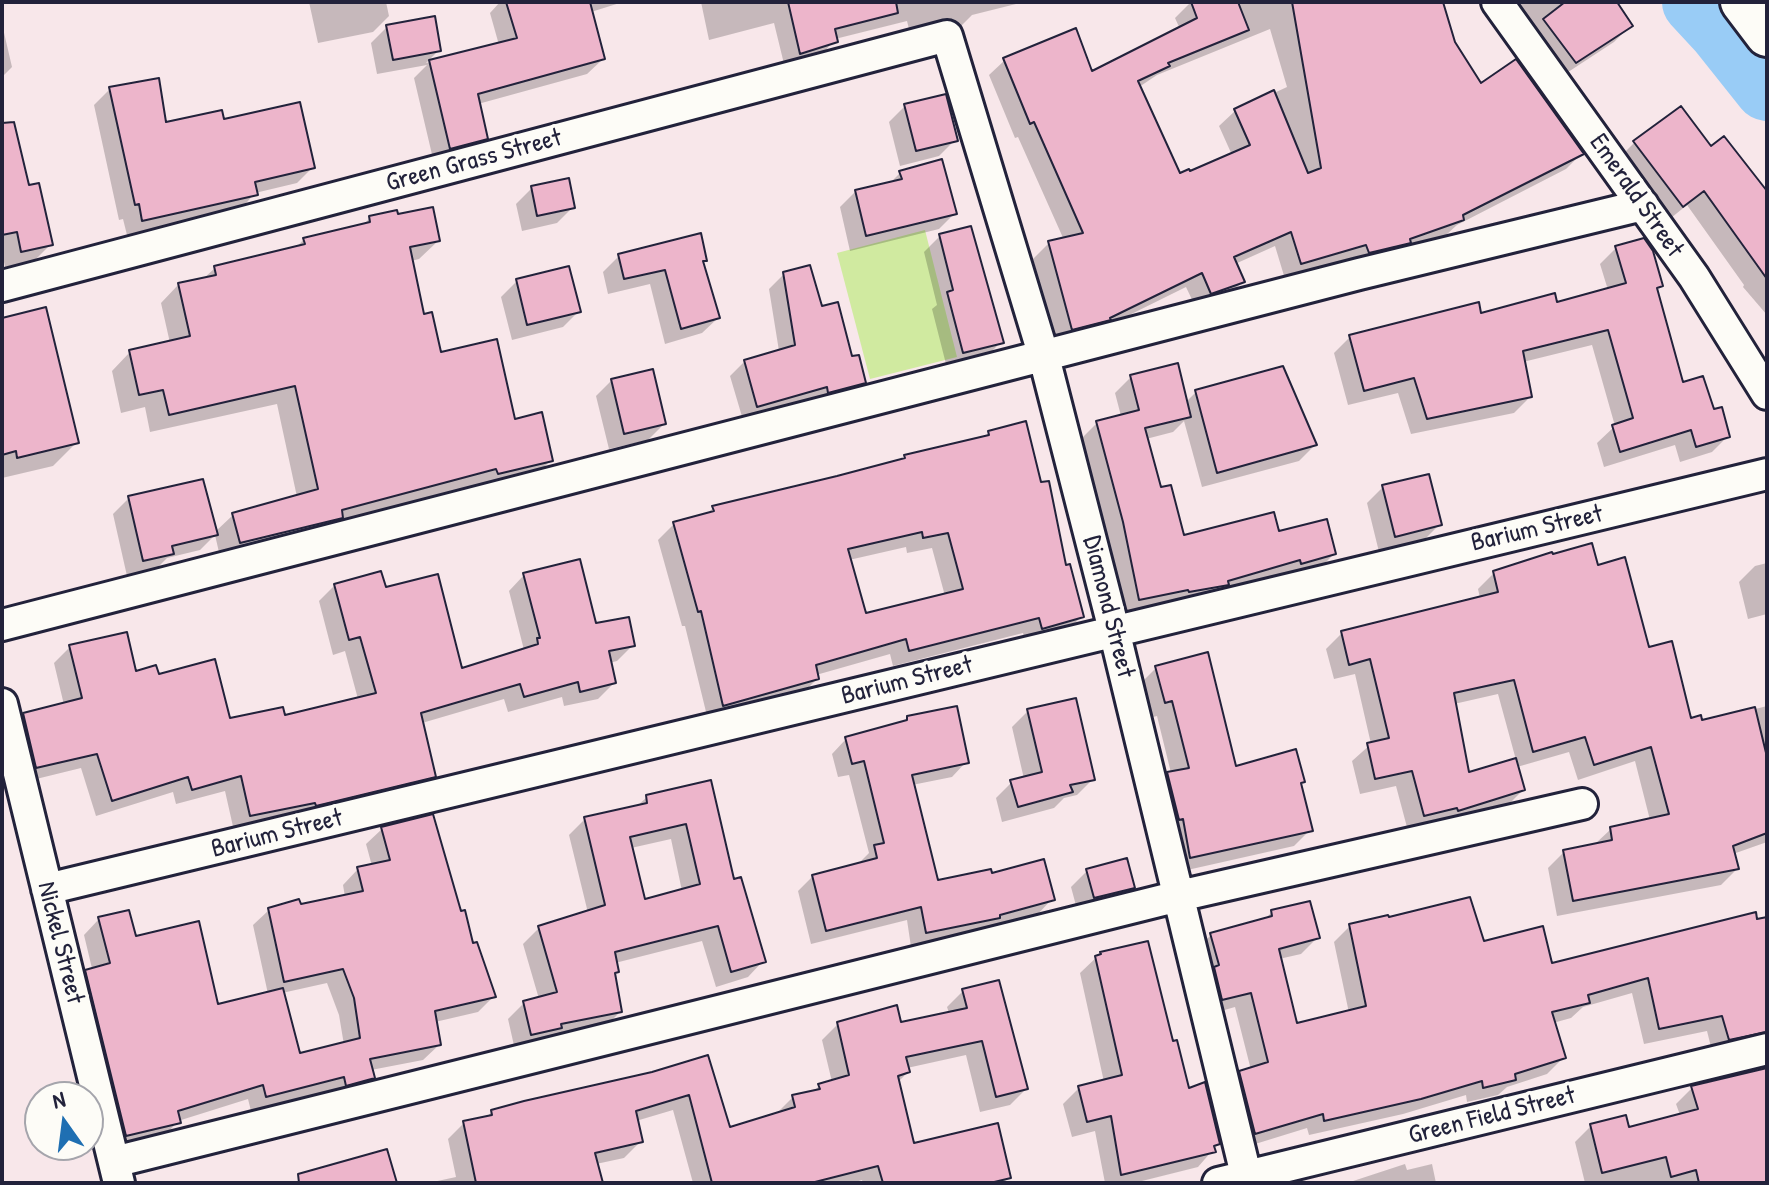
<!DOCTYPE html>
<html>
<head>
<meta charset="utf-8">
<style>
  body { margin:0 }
  #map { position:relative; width:1769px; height:1185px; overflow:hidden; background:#f8e7ea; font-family:"Patrick Hand",sans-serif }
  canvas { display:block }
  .frame { position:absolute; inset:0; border:4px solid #22223b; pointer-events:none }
  .north { position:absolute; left:24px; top:1081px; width:80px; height:80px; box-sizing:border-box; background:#fdfcf7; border:2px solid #a5a5ac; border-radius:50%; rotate:346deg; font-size:22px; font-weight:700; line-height:32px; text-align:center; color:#22223b }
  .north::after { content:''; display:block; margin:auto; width:28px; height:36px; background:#1f6fb2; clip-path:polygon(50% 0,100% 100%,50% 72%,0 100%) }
</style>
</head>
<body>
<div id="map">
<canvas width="1769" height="1185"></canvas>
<div class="frame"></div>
<div class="north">N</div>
</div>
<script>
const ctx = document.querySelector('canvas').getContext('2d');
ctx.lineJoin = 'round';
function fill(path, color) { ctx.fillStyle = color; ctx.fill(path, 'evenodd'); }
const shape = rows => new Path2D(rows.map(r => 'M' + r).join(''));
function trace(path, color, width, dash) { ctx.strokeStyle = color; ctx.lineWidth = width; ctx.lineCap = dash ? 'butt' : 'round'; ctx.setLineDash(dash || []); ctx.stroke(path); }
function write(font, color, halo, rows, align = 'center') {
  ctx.font = font + ' "Patrick Hand",sans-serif'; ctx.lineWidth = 7; ctx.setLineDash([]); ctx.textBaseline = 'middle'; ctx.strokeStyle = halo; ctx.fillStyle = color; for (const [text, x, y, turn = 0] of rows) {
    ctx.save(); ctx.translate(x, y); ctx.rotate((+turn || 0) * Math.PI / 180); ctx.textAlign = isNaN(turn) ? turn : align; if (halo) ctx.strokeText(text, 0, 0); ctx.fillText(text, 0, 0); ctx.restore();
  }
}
fill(shape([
  [925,230,957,357,870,379,837,253]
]), '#d0eaa0');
fill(shape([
  [309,2,386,2,389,16,373,32,318,43],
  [500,2,623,2,591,12,603,59,587,74,478,104,486,138,470,154,434,163,414,78,427,65,377,74,371,43,387,27,439,50,426,63,499,45,490,13],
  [701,2,1024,2,972,15,960,27,933,33,911,37,907,21,835,39,820,57,785,68,774,23,709,40],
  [1191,2,1441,2,1453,43,1480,86,1581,154,1566,169,1457,225,1446,235,1353,268,1351,259,1285,279,1275,246,1235,264,1243,281,1227,297,1196,308,1186,287,1097,331,1057,344,1033,259,1049,243,1064,240,1018,137,1015,138,989,75,1005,60,1091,74,1180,29,1175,18],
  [1270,29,1287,87,1235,111,1219,126,1232,155,1179,176,1139,87,1157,75],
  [1511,2,1615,2,1630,26,1614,42,1559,78],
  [2,24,12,67,2,77],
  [110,89,164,125,222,122,313,167,297,183,255,193,240,210,127,235,123,219,119,220,94,105],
  [905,106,955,140,939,156,900,166,889,122],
  [1635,142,1711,149,1767,192,1767,315,1743,287,1744,285,1687,205,1666,222,1619,158],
  [2,153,27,187,51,244,35,260,5,267,2,252],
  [900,173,955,213,939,229,850,251,840,207,856,191,889,184],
  [532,188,573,207,557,223,522,231,516,204],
  [370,218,438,241,419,259,411,261,423,317,440,354,513,421,551,460,532,479,479,491,478,486,334,524,221,561,215,535,200,550,167,558,156,569,127,576,113,514,129,498,215,532,233,515,297,497,277,404,150,432,145,407,121,413,112,371,130,352,170,343,161,303,179,284,203,279,215,268,295,249,304,239,362,226],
  [940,236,1001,342,985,358,947,368,932,309,937,305,924,252],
  [1616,248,1661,286,1655,291,1682,385,1713,412,1728,436,1712,452,1680,462,1675,445,1604,467,1597,443,1615,426,1592,345,1523,362,1530,397,1514,413,1411,434,1398,393,1348,405,1334,353,1350,337,1556,304,1608,290,1600,264],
  [619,256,705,260,702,263,718,318,702,333,665,344,650,284,608,294,603,272],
  [784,274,820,308,864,382,850,397,743,420,730,376,745,361,779,351,769,289],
  [517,281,579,311,563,327,512,340,501,297],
  [2,320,77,442,53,466,2,478],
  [1131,377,1185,403,1196,392,1315,445,1299,461,1202,487,1184,421,1173,432,1146,439,1160,490,1183,537,1278,534,1334,554,1318,570,1285,579,1284,575,1216,595,1124,615,1108,539,1081,439,1097,423,1121,416,1115,393],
  [612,380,664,424,648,440,609,449,596,396],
  [989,433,1082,616,1066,632,1026,644,1023,633,893,666,890,654,816,675,817,679,801,695,708,720,685,626,682,626,658,540,674,524,706,515,713,508,901,461,905,457,984,438],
  [906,547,907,553,932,548,945,596,865,616,849,560],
  [1383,487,1439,525,1423,541,1379,552,1367,503],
  [1767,563,1767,614,1748,619,1739,582,1755,566],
  [1597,567,1689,720,1701,723,1767,706,1767,842,1733,854,1737,869,1721,885,1557,916,1548,868,1564,852,1595,844,1611,829,1650,820,1635,761,1578,780,1569,752,1517,767,1523,790,1507,806,1442,826,1408,831,1396,786,1360,794,1352,761,1371,744,1355,674,1334,679,1326,649,1342,633,1480,598,1478,589,1494,573],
  [1498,694,1516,760,1468,774,1454,704],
  [524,575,594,626,633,645,617,661,609,663,614,683,598,699,564,706,562,697,508,712,504,699,422,723,434,776,418,792,234,831,225,791,176,804,173,792,96,816,81,768,20,783,8,730,24,714,64,705,54,663,70,647,135,674,157,677,229,720,283,718,358,699,345,651,333,655,319,601,335,585,384,589,460,671,524,650,509,591],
  [1156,668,1235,769,1303,781,1300,785,1310,830,1294,846,1174,873,1152,790,1171,773,1157,716,1149,718,1140,684],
  [1028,711,1093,779,1077,795,1064,798,1054,808,1002,822,996,798,1012,782,1024,779,1012,727],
  [908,718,966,762,952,777,912,785,937,882,990,876,1052,899,1038,914,988,927,984,932,911,947,907,920,811,944,798,891,813,876,861,864,860,862,869,853,849,775,838,777,832,754,846,739,902,724],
  [709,783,733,882,763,961,748,977,716,987,702,941,615,963,617,972,613,976,620,1012,604,1028,549,1038,544,1043,515,1050,508,1019,524,1003,539,999,523,944,539,928,588,913,569,835,585,819,636,807,647,797],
  [671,839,682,891,644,902,631,848],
  [382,829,471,946,493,997,478,1012,435,1022,439,1045,423,1060,371,1070,373,1078,358,1093,330,1100,328,1092,251,1111,248,1099,178,1121,163,1138,111,1151,89,1061,105,1045,100,1002,84,935,99,919,134,938,216,1007,268,994,253,925,269,910,300,907,345,897,343,885,358,869,372,866,366,844],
  [327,983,339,1015,344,1045,298,1056,282,993],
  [1087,871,1133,888,1117,904,1078,913,1071,887],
  [1272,912,1317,938,1301,954,1279,959,1296,1026,1349,1013,1334,942,1350,926,1482,943,1551,965,1767,919,1767,1057,1713,1055,1707,1031,1644,1044,1632,993,1583,1007,1571,1018,1553,1023,1563,1058,1547,1074,1507,1087,1498,1095,1467,1102,1466,1095,1403,1114,1309,1135,1307,1128,1239,1149,1224,1089,1241,1073,1251,1070,1235,1007,1207,1015,1195,951,1211,935,1264,920],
  [1101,953,1171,1044,1187,1090,1218,1144,1198,1167,1134,1183,1105,1183,1095,1131,1072,1137,1063,1104,1079,1088,1104,1082,1080,973],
  [963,991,1026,1089,1010,1105,980,1112,966,1055,907,1068,908,1072,897,1083,913,1145,1008,1178,1003,1183,863,1183,862,1180,852,1183,693,1183,673,1110,636,1121,640,1142,624,1158,596,1164,591,1183,428,1183,456,1177,448,1139,464,1123,485,1118,492,1112,652,1074,707,1057,729,1129,777,1113,793,1097,813,1092,819,1086,832,1082,822,1040,838,1024,900,1024,949,1013,947,1007],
  [1767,1070,1767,1183,1585,1183,1575,1142,1591,1126,1628,1129,1680,1115,1676,1104,1692,1088],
  [1405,1164,1407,1170,1432,1164,1436,1183,1347,1183]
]), '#0003');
trace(shape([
  [1695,2,1720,29,1767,88]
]), '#99ccf6', 66);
const building = shape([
  [506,2,590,2,605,59,478,94,488,139,450,149,429,60,517,38,506,2],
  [788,2,896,2,898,13,835,29,838,42,800,54,788,2],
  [1191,2,1238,2,1249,30,1168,63,1170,66,1138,81,1180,173,1189,169,1190,171,1250,145,1234,109,1274,90,1308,173,1321,168,1292,2,1443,2,1455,42,1481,83,1516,59,1584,154,1463,215,1464,220,1410,239,1411,243,1369,253,1366,245,1301,264,1291,232,1234,257,1245,282,1211,294,1202,273,1110,318,1111,320,1072,330,1048,241,1083,233,1034,122,1030,124,1003,58,1076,28,1092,71,1197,18,1191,2],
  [1565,2,1617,2,1633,26,1576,63,1543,19,1565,2],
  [435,16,441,51,393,60,386,25,435,16],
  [159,78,166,122,222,110,224,119,300,102,315,168,255,182,258,195,142,221,139,204,135,205,109,87,159,78],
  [946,94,958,141,916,151,904,104,946,94],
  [1681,106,1711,146,1724,136,1767,191,1767,279,1704,191,1683,207,1633,141,1681,106],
  [14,122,29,185,39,183,53,245,21,252,17,232,2,235,2,123,14,122],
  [942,159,957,214,866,236,855,190,902,179,899,171,942,159],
  [569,178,575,208,537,216,531,186,569,178],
  [433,207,440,241,410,247,424,314,432,312,441,352,497,339,515,419,542,412,553,461,498,474,496,469,342,510,343,518,240,543,232,513,318,489,295,386,169,415,163,390,139,395,129,350,190,336,178,283,216,275,214,266,305,244,303,238,370,222,369,216,397,210,398,214,433,207],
  [971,226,1004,343,963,353,947,292,953,290,939,234,971,226],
  [701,233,707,261,703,261,720,318,681,329,665,270,624,279,618,254,701,233],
  [1644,238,1653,251,1663,286,1657,288,1683,382,1703,376,1714,409,1722,407,1730,437,1696,447,1691,430,1620,452,1612,425,1633,418,1608,330,1523,351,1532,397,1427,419,1414,378,1364,391,1349,335,1479,302,1481,313,1555,293,1557,302,1626,283,1615,246,1644,238],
  [810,265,822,306,838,302,852,356,859,355,866,383,828,393,827,387,757,407,744,360,795,345,783,272,810,265],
  [569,266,581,312,527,325,516,279,569,266],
  [46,307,79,443,17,458,16,451,2,455,2,318,46,307],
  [1178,363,1191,417,1145,428,1161,487,1171,485,1184,535,1274,512,1279,531,1327,519,1336,554,1301,564,1300,560,1228,581,1229,585,1189,592,1188,590,1139,600,1123,522,1096,421,1139,410,1130,375,1178,363],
  [1283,366,1317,445,1217,473,1195,390,1283,366],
  [653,369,666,424,624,434,611,379,653,369],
  [1026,421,1041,482,1049,481,1066,565,1070,564,1084,617,1042,629,1039,618,909,651,906,639,816,665,819,679,723,706,701,611,698,612,673,522,714,511,712,506,837,476,905,458,904,455,989,435,988,431,1026,421],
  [922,532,923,538,948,533,963,589,866,613,848,549,922,532],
  [1429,474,1442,525,1395,537,1382,485,1429,474],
  [203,479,218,535,172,546,174,554,143,561,128,496,203,479],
  [1592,543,1598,565,1625,557,1649,647,1672,641,1691,718,1701,715,1702,720,1755,707,1767,757,1767,833,1733,846,1739,869,1573,901,1563,850,1612,840,1610,827,1669,814,1651,747,1594,765,1585,737,1533,752,1514,680,1454,693,1469,772,1516,758,1525,790,1458,811,1457,808,1424,816,1412,771,1375,779,1367,743,1389,738,1370,659,1349,665,1341,631,1498,592,1493,571,1552,552,1553,554,1592,543],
  [580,559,596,623,629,617,635,646,609,651,616,683,580,692,578,682,524,697,520,684,421,713,436,777,316,806,315,803,250,816,241,776,192,790,188,777,112,801,97,754,36,768,23,713,82,698,69,645,127,632,136,671,156,665,159,674,215,659,230,718,283,707,285,715,376,693,360,637,349,640,334,584,381,571,386,587,438,574,462,668,538,644,537,638,540,638,523,573,580,559],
  [1208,652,1236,766,1296,749,1305,782,1301,783,1313,831,1190,858,1183,819,1179,820,1167,772,1189,768,1172,701,1165,703,1155,666,1208,652],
  [1076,698,1095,780,1070,785,1073,792,1018,807,1010,780,1042,772,1027,709,1076,698],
  [957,706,969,763,912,775,938,880,991,869,992,873,1044,859,1055,900,1000,915,1000,918,926,933,921,907,826,931,812,875,877,858,874,845,884,843,864,761,852,764,845,737,907,720,907,716,957,706],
  [711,780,734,879,741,877,766,962,731,972,718,926,615,952,619,972,615,973,622,1012,561,1024,562,1028,531,1035,523,1001,557,992,538,926,605,905,584,817,647,803,646,795,711,780],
  [686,824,700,884,645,899,630,837,686,824],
  [433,814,461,911,465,910,473,943,477,942,496,997,435,1011,441,1045,370,1059,375,1078,346,1086,344,1077,266,1097,263,1085,178,1111,181,1123,126,1136,85,970,110,963,98,917,129,910,136,936,199,921,218,1004,283,988,300,1053,360,1038,354,998,343,969,284,982,268,908,299,899,301,904,363,891,357,867,390,860,381,827,433,814],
  [1127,858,1135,888,1094,898,1086,869,1127,858],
  [1470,897,1484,941,1543,926,1552,963,1756,912,1757,919,1767,917,1767,1032,1729,1040,1722,1016,1659,1029,1648,978,1588,995,1590,1003,1552,1012,1566,1058,1515,1074,1516,1080,1483,1088,1482,1081,1421,1099,1324,1121,1323,1114,1255,1134,1239,1071,1268,1062,1251,993,1222,1000,1214,967,1219,965,1210,933,1272,916,1271,910,1310,901,1320,938,1279,949,1297,1023,1366,1006,1349,924,1388,915,1389,917,1470,897],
  [1148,941,1173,1041,1177,1040,1189,1088,1205,1082,1220,1144,1214,1146,1216,1152,1121,1175,1111,1116,1087,1122,1078,1086,1122,1075,1095,956,1101,954,1100,952,1148,941],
  [999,980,1028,1089,996,1097,982,1041,906,1057,910,1072,898,1076,914,1143,998,1123,1011,1178,990,1183,883,1183,878,1166,811,1183,712,1183,689,1095,636,1111,643,1142,595,1153,603,1183,476,1183,463,1121,492,1115,491,1110,524,1101,652,1072,708,1055,730,1127,795,1107,792,1095,820,1089,818,1084,849,1075,837,1022,897,1005,901,1022,967,1008,962,989,999,980],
  [1767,1068,1767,1183,1699,1183,1696,1170,1671,1177,1666,1157,1602,1173,1590,1124,1626,1115,1629,1127,1698,1109,1691,1086,1767,1068],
  [387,1149,397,1183,299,1183,298,1174,387,1149]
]);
fill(building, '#edb5cb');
trace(building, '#22223b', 2);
const street = shape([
  [1497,2,1694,277,1767,394],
  [2,286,947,36,1044,357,1114,630,1248,1183],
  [2,625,1359,274,1643,205],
  [2,704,119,1183],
  [47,889,1767,474],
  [114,1162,1179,896,1582,804],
  [1218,1183,1767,1049]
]);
const secondary = shape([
  [1742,2,1767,35]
]);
trace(street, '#22223b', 36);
trace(secondary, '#22223b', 48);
trace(street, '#fdfcf7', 30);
trace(secondary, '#fdfcf7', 42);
write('26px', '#22223b', '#fdfcf7', [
  ["Green Grass Street",474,161,-15],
  ["Emerald Street",1636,196,55],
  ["Barium Street",1537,529,-13],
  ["Diamond Street",1108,607,76],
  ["Barium Street",907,681,-14],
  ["Barium Street",277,834,-14],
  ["Nickel Street",60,943,76],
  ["Green Field Street",1492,1116,-14]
]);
</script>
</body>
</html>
